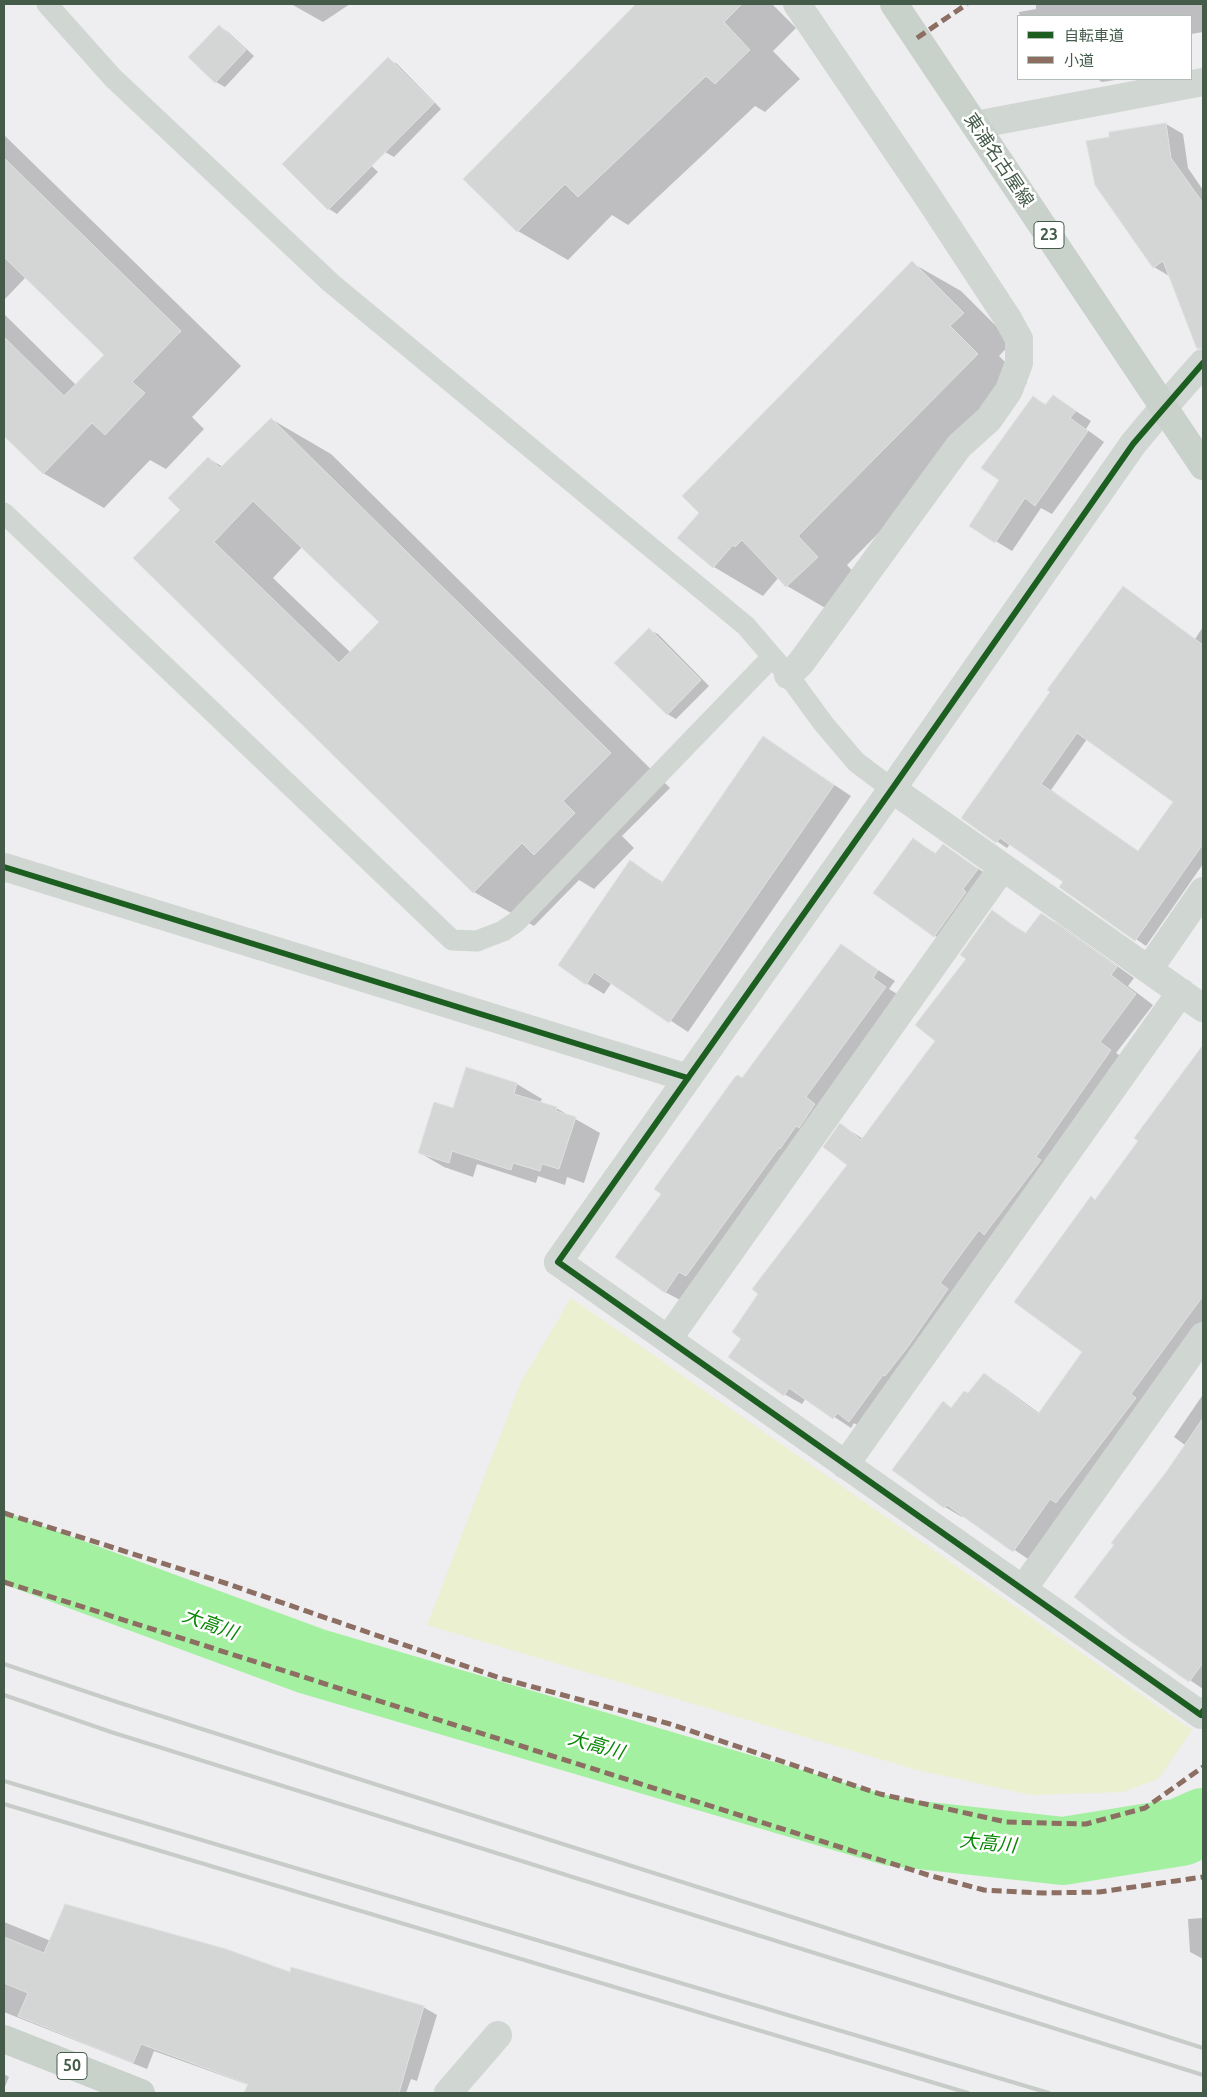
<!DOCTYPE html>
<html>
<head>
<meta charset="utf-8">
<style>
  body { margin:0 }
  #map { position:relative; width:1207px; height:2097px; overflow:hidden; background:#eeedef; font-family:Ubuntu,"Noto Sans JP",sans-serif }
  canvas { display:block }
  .frame { position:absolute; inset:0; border:5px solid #445b49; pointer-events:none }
  .legend { position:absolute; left:1017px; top:15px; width:175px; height:65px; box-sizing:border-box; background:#fff; border:1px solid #b4bdb6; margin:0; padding:6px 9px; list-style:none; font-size:15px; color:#445b49 }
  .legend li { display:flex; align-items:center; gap:10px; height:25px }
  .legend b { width:25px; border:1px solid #b4bdb6 }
</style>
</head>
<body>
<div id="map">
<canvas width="1207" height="2097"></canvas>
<div class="frame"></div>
<ul class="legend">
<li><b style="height:6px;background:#1b5e20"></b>自転車道</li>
<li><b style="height:6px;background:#8d6e63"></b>小道</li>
</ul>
</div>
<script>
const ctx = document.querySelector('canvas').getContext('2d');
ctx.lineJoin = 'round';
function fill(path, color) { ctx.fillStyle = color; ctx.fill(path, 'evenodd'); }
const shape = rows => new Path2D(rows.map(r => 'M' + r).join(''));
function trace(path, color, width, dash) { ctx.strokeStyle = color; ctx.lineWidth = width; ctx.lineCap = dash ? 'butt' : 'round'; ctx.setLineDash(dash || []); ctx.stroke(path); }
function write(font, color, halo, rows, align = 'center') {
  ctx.font = font + ' Ubuntu,"Noto Sans JP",sans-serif'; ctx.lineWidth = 5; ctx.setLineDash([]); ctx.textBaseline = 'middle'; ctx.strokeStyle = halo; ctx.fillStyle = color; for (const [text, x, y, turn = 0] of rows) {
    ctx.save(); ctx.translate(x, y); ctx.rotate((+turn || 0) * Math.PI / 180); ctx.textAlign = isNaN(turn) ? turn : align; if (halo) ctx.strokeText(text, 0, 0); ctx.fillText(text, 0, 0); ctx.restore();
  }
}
fill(shape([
  [571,1298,1192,1730,1158,1779,1123,1792,1031,1795,917,1770,427,1625,521,1382]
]), '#ebf0d0');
fill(shape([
  [291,4,350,4,323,22],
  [637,4,772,4,796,28,773,51,800,79,765,112,755,106,628,225,612,215,568,260,518,231,465,179],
  [1036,4,1203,4,1203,32,1191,34,1191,16,1020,16,1019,12,1036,9],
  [220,27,228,32,254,56,225,87,216,82,190,57],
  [388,59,397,64,441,109,394,157,385,152],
  [1097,79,1122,79,1102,82],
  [1166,124,1183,134,1188,168,1203,190,1203,321,1202,322,1171,277,1154,267],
  [332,129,378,172,337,214,329,209],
  [4,135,241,366,192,417,204,429,166,469,150,460,104,508,43,473,4,434,4,314,76,385,105,355,26,277,4,300],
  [912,263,961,291,1012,342,999,356,1027,383,847,565,866,586,836,614,787,586,779,577,763,596,714,567,679,538],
  [1053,396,1091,421,1086,429,1104,442,1052,514,1041,508,1012,551,971,526,1001,480,1033,398,1047,405],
  [271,419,331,454,670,788,622,836,634,848,594,889,579,880,534,926,474,892,182,510,209,459,223,467],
  [302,547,380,622,351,653,273,578],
  [1133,594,1195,639,1203,627,1203,864,1146,946,1061,887,1065,882,1010,844,1007,848,962,818],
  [1087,739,1174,802,1139,852,1051,790],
  [649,630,658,634,709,686,676,719,667,714],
  [764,738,851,796,688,1032,612,982,604,994,586,983,630,862,664,883],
  [913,840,937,854,943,845,995,880,953,946,935,936,875,893],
  [992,912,1027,934,1041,914,1058,924,1134,978,1128,986,1153,1005,1116,1053,1128,1061,867,1431,854,1423,851,1428,806,1398,802,1404,784,1394,743,1338,849,1165,841,1125,863,1139,937,1040,968,958],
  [841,946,895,981,889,989,902,997,682,1301,665,1292,742,1079],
  [1203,1047,1203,1328,1031,1561,964,1516,962,1517,945,1507,893,1470,943,1403,952,1408,968,1395,984,1375,1001,1385,1040,1414,1084,1351,1096,1201,1140,1141,1136,1138],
  [467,1069,517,1084,542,1099,540,1103,556,1108,600,1133,584,1183,567,1177,565,1185,538,1176,536,1183,477,1164,473,1177,444,1167,420,1153,454,1110],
  [1202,1396,1203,1397,1203,1689,1124,1635,1116,1544,1185,1445,1174,1437],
  [1203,1918,1203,1959,1190,1952,1188,1919],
  [4,1922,51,1941,290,1974,423,2007,437,2015,417,2081,411,2079,406,2093,258,2093,248,2088,249,2085,154,2051,147,2069,4,2012],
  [4,2074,9,2077,4,2089]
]), '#0003');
trace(shape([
  [4,1548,311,1661,892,1832,1063,1851,1181,1832,1203,1822]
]), '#a3f0a1', 68);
const building = shape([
  [636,4,742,4,724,22,750,50,715,84,706,76,578,197,565,184,517,232,463,179,636,4],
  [219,25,246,50,215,83,188,57,219,25],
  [388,57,434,103,328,210,282,164,388,57],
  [1166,123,1171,158,1203,203,1203,348,1197,349,1163,261,1153,268,1095,185,1086,141,1109,137,1109,132,1166,123],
  [4,158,181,331,132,382,145,393,105,435,92,423,43,474,4,436,4,337,64,396,104,355,4,257,4,158],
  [912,261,964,313,950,326,978,354,798,536,818,557,786,587,742,540,735,547,733,545,713,568,677,538,699,513,682,496,912,261],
  [1053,395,1076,411,1070,418,1088,431,1035,506,1025,498,995,543,969,526,999,480,981,468,1033,396,1045,405,1053,395],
  [271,418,611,753,563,801,575,813,534,855,522,843,473,893,133,558,180,510,168,498,208,457,220,468,271,418],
  [253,501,379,622,339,663,214,542,253,501],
  [1123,586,1203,645,1203,844,1135,941,1059,887,1063,882,1000,838,996,843,961,818,1050,692,1047,690,1123,586],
  [1077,733,1173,802,1138,851,1041,784,1077,733],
  [649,628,701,680,667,715,614,663,649,628],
  [763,736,834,785,669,1023,594,972,586,985,558,965,630,860,662,883,763,736],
  [913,838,935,854,943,844,978,869,963,889,966,892,934,937,873,893,913,838],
  [992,910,1025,934,1041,913,1117,967,1111,975,1136,994,1100,1042,1111,1050,1036,1157,1041,1160,984,1235,979,1230,940,1283,948,1289,907,1348,885,1376,883,1375,849,1422,837,1413,833,1419,789,1388,784,1396,728,1357,741,1339,732,1332,758,1294,752,1289,847,1165,823,1147,840,1123,861,1140,935,1041,915,1025,966,959,960,955,992,910],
  [841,944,878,970,873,978,886,987,806,1097,815,1104,799,1128,796,1126,780,1149,779,1148,686,1276,679,1272,665,1293,615,1257,661,1194,654,1189,735,1077,738,1075,742,1078,841,944],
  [1203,1045,1203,1296,1131,1394,1136,1398,1056,1503,1050,1499,1013,1552,947,1505,944,1508,892,1470,943,1401,951,1408,964,1391,968,1393,984,1373,1038,1414,1082,1352,1014,1302,1091,1196,1095,1200,1138,1141,1134,1138,1203,1045],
  [466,1067,517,1083,514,1094,557,1107,556,1111,576,1117,559,1169,542,1164,540,1171,513,1163,511,1170,452,1151,449,1163,418,1153,434,1102,453,1108,466,1067],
  [1203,1418,1203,1663,1189,1682,1123,1636,1074,1597,1114,1545,1111,1543,1167,1471,1203,1418],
  [65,1904,226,1949,290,1972,291,1967,424,2006,399,2093,244,2093,248,2084,141,2044,133,2063,18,2016,28,1993,4,1983,4,1937,44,1953,65,1904]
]);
fill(building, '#d3d6d5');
trace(building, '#dfe0e0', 1);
trace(shape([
  [47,4,113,78,331,283,746,626,788,675,823,723,856,762,892,789],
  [4,513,452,940,477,941,503,931,516,922,772,657]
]), '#d0d6d2', 21);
trace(shape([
  [975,125,1203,82],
  [1164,407,1203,363],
  [788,675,800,664,959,446,989,419,1009,390,1019,363,1019,339,1008,319,928,197,797,4],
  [892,789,1203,1008],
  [1149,969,1203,891],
  [558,1262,1201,1715,1203,1711],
  [668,1339,1003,867],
  [845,1465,1181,992],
  [1023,1589,1203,1336],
  [448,2093,498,2035]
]), '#d0d6d2', 28);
trace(shape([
  [4,867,688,1078],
  [558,1262,892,789,1133,444,1164,407]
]), '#d0d6d2', 28);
trace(shape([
  [894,4,1203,466],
  [4,2039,141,2093]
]), '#c9d1cb', 28);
trace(shape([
  [4,1664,114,1701,1203,2048],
  [4,1695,111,1732,1203,2075],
  [4,1781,1049,2093],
  [4,1804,968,2093]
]), '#c8ccc9', 4);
trace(shape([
  [917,38,967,4],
  [4,1513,228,1584,500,1678,670,1724,880,1794,1006,1822,1086,1824,1145,1808,1203,1767],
  [4,1582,928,1875,984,1890,1044,1893,1099,1892,1203,1877]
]), '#8d6e63', 5, [10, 5]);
trace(shape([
  [1203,363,1133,444,892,789,558,1262,1201,1715,1203,1711],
  [4,867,688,1078]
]), '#1b5e20', 6);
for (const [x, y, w] of [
  [1049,235,30],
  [72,2066,30]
]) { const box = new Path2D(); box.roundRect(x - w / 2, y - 13.5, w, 27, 4); ctx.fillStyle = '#fff'; ctx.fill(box); trace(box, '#445b49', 1); }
write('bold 16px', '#445b49', null, [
  ["23",1049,235],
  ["50",72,2066]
]);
write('18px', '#445b49', '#fff', [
  ["東浦名古屋線",999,160,56]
]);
write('italic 19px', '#098806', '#fff', [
  ["大高川",210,1624,20],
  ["大高川",596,1745,16],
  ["大高川",988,1843,6]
]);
</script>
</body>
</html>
